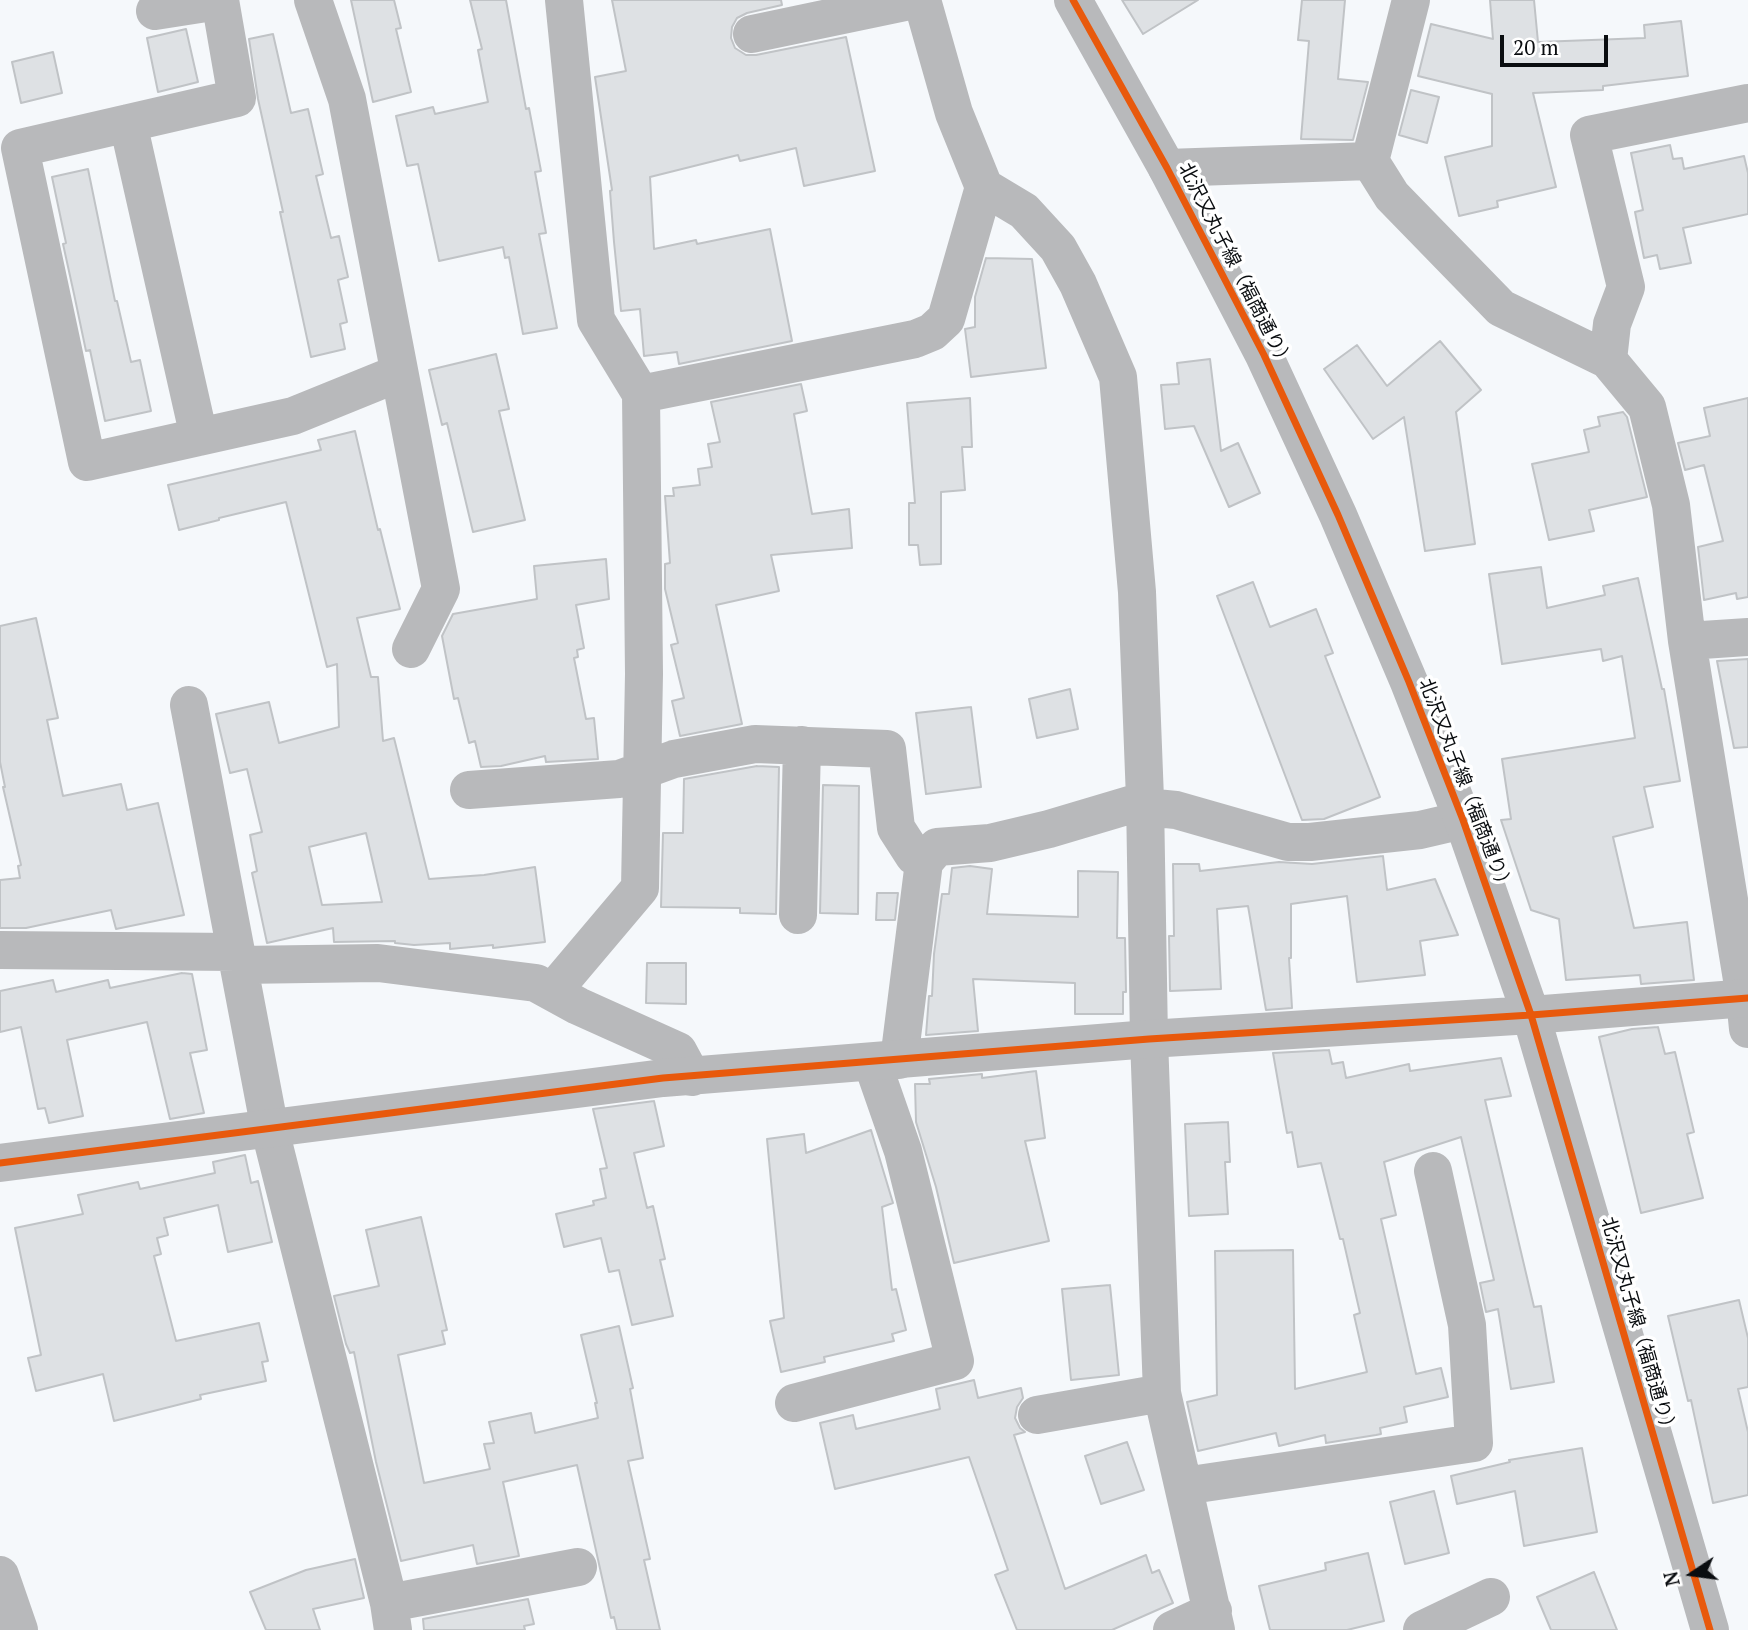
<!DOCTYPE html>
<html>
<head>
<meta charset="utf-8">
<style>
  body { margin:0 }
  #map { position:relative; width:1748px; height:1630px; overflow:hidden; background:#f5f8fb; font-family:"PT Serif",serif }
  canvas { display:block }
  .north { position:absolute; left:1657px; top:1539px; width:70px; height:70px; -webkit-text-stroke:5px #fff; paint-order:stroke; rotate:257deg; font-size:19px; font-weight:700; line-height:28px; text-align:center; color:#0a0d10 }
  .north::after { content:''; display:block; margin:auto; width:24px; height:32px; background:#0a0d10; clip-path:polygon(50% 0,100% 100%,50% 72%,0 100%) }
  .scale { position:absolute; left:1500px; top:35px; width:108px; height:32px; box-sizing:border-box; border:4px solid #0a0d10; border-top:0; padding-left:9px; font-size:21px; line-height:24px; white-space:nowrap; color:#0a0d10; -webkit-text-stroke:5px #fff; paint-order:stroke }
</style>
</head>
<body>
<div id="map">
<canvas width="1748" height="1630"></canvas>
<div class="north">N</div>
<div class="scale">20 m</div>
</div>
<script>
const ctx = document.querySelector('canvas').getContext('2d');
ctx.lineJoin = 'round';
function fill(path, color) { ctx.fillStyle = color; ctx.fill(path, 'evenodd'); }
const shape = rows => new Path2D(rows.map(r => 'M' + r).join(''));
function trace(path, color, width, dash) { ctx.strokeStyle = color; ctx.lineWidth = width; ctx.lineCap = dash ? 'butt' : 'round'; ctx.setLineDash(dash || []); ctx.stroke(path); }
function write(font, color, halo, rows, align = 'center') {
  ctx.font = font + ' "PT Serif","Noto Sans JP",serif'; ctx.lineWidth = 7; ctx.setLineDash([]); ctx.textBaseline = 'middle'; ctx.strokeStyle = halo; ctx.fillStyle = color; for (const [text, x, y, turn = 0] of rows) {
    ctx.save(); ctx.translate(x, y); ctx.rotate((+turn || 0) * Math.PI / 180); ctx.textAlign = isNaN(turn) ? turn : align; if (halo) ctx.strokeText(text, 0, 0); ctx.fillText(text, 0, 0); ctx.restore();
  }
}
const building = shape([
  [351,0,394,0,401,28,396,29,411,92,373,102,351,0],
  [470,0,506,0,526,109,529,108,541,171,535,172,546,233,539,234,557,328,523,334,509,257,505,258,503,247,439,261,418,164,407,166,396,116,433,107,435,114,488,102,478,50,482,49,470,0],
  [612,0,781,0,782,5,747,13,737,18,732,27,731,38,735,48,746,55,756,55,846,37,875,171,804,186,796,148,740,161,738,155,650,177,654,249,696,240,697,244,770,229,792,341,679,364,677,352,644,356,640,309,621,311,614,242,610,191,612,190,595,77,626,71,612,0],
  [1122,0,1198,0,1143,34,1122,0],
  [1302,0,1345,0,1338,79,1368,82,1353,140,1301,139,1309,41,1298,40,1302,0],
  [1490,0,1534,0,1538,42,1645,38,1644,25,1681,21,1688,76,1603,86,1603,90,1533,93,1556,187,1497,201,1498,207,1459,216,1445,157,1492,146,1492,94,1418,76,1431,24,1493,39,1490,0],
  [186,29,198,82,158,92,147,38,186,29],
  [273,34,291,113,308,109,323,174,316,176,331,238,339,236,348,277,338,280,347,322,340,324,345,349,311,357,280,212,283,212,258,99,249,39,273,34],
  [53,52,62,93,21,103,12,62,53,52],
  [1411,90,1439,97,1427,143,1399,135,1411,90],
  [1670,145,1673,159,1682,158,1684,169,1744,156,1748,173,1748,214,1683,228,1691,263,1660,269,1657,255,1644,258,1635,212,1643,210,1631,153,1670,145],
  [88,169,115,301,117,301,131,362,140,360,151,411,105,421,90,350,86,351,74,294,63,244,66,243,52,177,88,169],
  [986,258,1032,259,1046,368,971,377,965,329,975,327,975,297,986,258],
  [1440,341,1481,390,1456,412,1475,544,1425,551,1404,417,1373,439,1324,369,1357,345,1387,386,1440,341],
  [496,354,509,409,499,411,525,520,473,532,447,423,442,425,429,370,496,354],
  [1210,359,1221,451,1238,443,1260,493,1229,507,1194,426,1165,429,1161,385,1179,384,1177,363,1210,359],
  [801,384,807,411,794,414,812,514,849,509,852,548,771,555,779,591,716,605,742,724,680,736,672,701,684,698,671,645,678,643,665,589,665,564,670,563,665,496,674,496,673,488,700,485,698,469,712,467,708,444,720,442,711,402,801,384],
  [970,398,972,447,962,447,965,490,941,492,941,564,920,565,918,545,909,545,909,503,915,503,907,403,970,398],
  [1748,398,1748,597,1737,599,1736,593,1704,600,1698,547,1723,541,1704,465,1685,470,1678,443,1710,436,1704,408,1748,398],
  [1623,412,1627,417,1647,497,1589,510,1594,531,1549,540,1532,464,1589,452,1584,430,1600,426,1598,417,1623,412],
  [355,431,378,530,380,529,400,609,357,618,371,677,378,677,383,741,394,738,429,879,484,875,535,867,545,942,493,948,493,945,450,949,450,943,414,945,395,943,395,941,334,942,333,928,267,943,252,873,257,871,250,835,262,832,247,769,230,773,216,714,269,702,279,743,339,727,337,664,327,667,286,502,219,518,219,520,179,530,168,485,321,450,318,440,355,431],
  [366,833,382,902,322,905,309,847,366,833],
  [606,559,609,599,576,605,584,648,577,650,578,657,574,658,586,719,594,718,598,759,546,762,545,756,501,766,481,767,475,741,469,743,458,698,454,699,442,636,453,614,537,599,534,566,606,559],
  [1541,567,1547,608,1605,595,1603,586,1638,578,1662,689,1664,689,1680,781,1644,787,1653,827,1613,837,1634,928,1687,922,1694,980,1641,984,1640,975,1566,980,1559,919,1531,910,1501,820,1511,819,1502,759,1635,738,1622,656,1603,661,1601,649,1502,664,1489,574,1541,567],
  [1253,582,1270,627,1316,609,1333,653,1325,656,1380,797,1324,819,1302,820,1217,596,1253,582],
  [36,618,58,718,47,720,63,796,121,784,127,810,158,803,184,915,116,929,111,910,26,928,0,928,0,880,20,878,18,866,21,865,3,787,5,787,0,762,0,626,36,618],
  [1748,659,1748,747,1734,748,1717,661,1748,659],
  [1070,689,1078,729,1037,738,1029,699,1070,689],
  [971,707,981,787,926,794,916,713,971,707],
  [757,766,779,767,776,914,740,913,740,908,661,907,663,833,683,833,684,779,757,766],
  [823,785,859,786,858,914,820,913,823,785],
  [1383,856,1387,890,1435,879,1458,935,1420,941,1425,975,1357,982,1347,896,1291,904,1291,958,1289,958,1292,1008,1266,1010,1248,906,1217,909,1221,989,1170,991,1169,936,1174,936,1173,864,1199,864,1200,871,1279,862,1312,864,1383,856],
  [970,866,992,869,987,914,1078,917,1078,871,1118,872,1117,938,1125,938,1126,992,1123,992,1123,1014,1075,1014,1075,983,973,979,978,1031,926,1035,929,996,932,996,934,954,942,894,949,894,952,868,970,866],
  [877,893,898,893,895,920,876,920,877,893],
  [647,963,686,963,686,1004,646,1003,647,963],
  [182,973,192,974,207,1050,190,1053,204,1113,170,1119,147,1022,67,1040,83,1116,49,1123,45,1108,38,1109,21,1027,0,1032,0,991,53,980,56,992,108,980,110,988,182,973],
  [1658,1027,1665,1054,1675,1052,1694,1132,1687,1134,1703,1198,1641,1213,1599,1037,1632,1029,1658,1027],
  [1329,1050,1332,1064,1343,1062,1346,1078,1409,1064,1410,1071,1501,1058,1511,1096,1485,1100,1534,1307,1541,1306,1554,1382,1511,1389,1498,1309,1486,1312,1480,1283,1494,1280,1461,1137,1384,1162,1396,1215,1381,1219,1416,1374,1441,1368,1448,1397,1404,1407,1407,1422,1380,1428,1381,1434,1376,1435,1326,1443,1325,1435,1279,1446,1276,1433,1198,1451,1187,1402,1217,1395,1215,1251,1293,1250,1295,1389,1367,1372,1354,1315,1360,1313,1343,1239,1340,1239,1321,1163,1298,1167,1292,1132,1287,1133,1273,1053,1329,1050],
  [1036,1071,1045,1138,1025,1141,1049,1241,954,1263,936,1187,916,1122,915,1084,930,1084,929,1079,982,1074,982,1078,1036,1071],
  [654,1101,664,1146,634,1153,647,1208,653,1206,665,1259,660,1260,673,1316,632,1325,619,1270,609,1272,601,1238,564,1247,556,1214,594,1205,593,1201,606,1198,600,1169,607,1168,593,1109,654,1101],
  [1228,1122,1230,1162,1225,1162,1228,1214,1189,1216,1185,1124,1228,1122],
  [871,1130,893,1203,882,1207,892,1290,896,1289,906,1330,892,1334,894,1341,824,1357,825,1362,781,1372,770,1321,784,1318,767,1139,804,1134,806,1153,871,1130],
  [245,1155,251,1183,258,1181,272,1242,228,1252,218,1205,164,1218,168,1235,157,1238,161,1254,154,1256,176,1341,259,1323,268,1361,262,1362,266,1381,200,1395,201,1399,114,1421,103,1374,36,1391,28,1358,41,1355,15,1228,83,1214,78,1195,138,1182,140,1189,215,1173,213,1162,245,1155],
  [421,1217,447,1330,442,1331,445,1344,398,1355,424,1483,490,1469,484,1444,494,1443,489,1422,531,1413,535,1433,598,1418,595,1403,597,1403,581,1335,619,1326,633,1388,630,1389,643,1458,628,1461,650,1559,644,1560,660,1630,617,1630,614,1617,611,1618,577,1465,503,1482,519,1556,477,1564,473,1545,401,1561,376,1462,354,1352,350,1353,346,1344,334,1296,379,1286,366,1230,421,1217],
  [1110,1285,1119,1375,1071,1380,1062,1289,1110,1285],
  [1739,1300,1748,1338,1748,1387,1738,1389,1748,1432,1748,1495,1713,1503,1691,1400,1688,1401,1668,1316,1739,1300],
  [974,1380,978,1398,1021,1388,1023,1398,1017,1407,1015,1418,1020,1428,1025,1432,1014,1435,1065,1589,1146,1555,1152,1573,1159,1570,1173,1603,1112,1630,1017,1630,995,1575,1008,1570,969,1457,835,1489,820,1423,853,1415,856,1429,940,1409,936,1389,974,1380],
  [1127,1442,1144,1490,1101,1504,1085,1456,1127,1442],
  [1582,1448,1597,1532,1524,1546,1515,1491,1457,1504,1451,1476,1510,1462,1509,1460,1582,1448],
  [1434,1491,1449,1553,1405,1564,1390,1502,1434,1491],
  [1368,1553,1384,1621,1347,1630,1270,1630,1259,1586,1326,1570,1325,1563,1368,1553],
  [355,1559,364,1598,313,1609,320,1630,266,1630,250,1592,306,1570,355,1559],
  [1594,1572,1617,1630,1551,1630,1537,1597,1594,1572],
  [528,1599,534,1624,524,1626,525,1630,424,1630,423,1619,528,1599]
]);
fill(building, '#dee1e4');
trace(building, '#c0c3c6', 2);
trace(shape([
  [220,0,237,98,20,148,87,462,293,416,399,373],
  [313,0,347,99,441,589,411,649],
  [155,11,219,1],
  [752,34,915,0],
  [128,123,199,437],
  [1370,161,1392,196,1501,308,1608,360,1647,407,1671,505,1687,641,1745,998,1748,1029],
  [1167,168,1370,161,1411,0],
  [984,187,1024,211,1058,248,1078,284,1118,377,1137,592,1145,799,1149,1039,1162,1393,1216,1630],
  [1608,360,1612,324,1626,287,1589,135,1748,103],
  [641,394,915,339,932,332,946,319,984,187,954,113,922,0],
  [1687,641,1748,637],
  [189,705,270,1130,389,1603,393,1630],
  [469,790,619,779,674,759,755,744,887,749,896,828,914,856,924,862],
  [798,915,802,745],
  [0,950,236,952],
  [239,965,378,963,536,983,578,1006,678,1051,692,1077],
  [553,991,640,888,644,674,641,394,596,320,564,0],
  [899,1060,924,862,937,847,990,843,1049,829,1133,804,1145,807,1176,810,1288,842,1310,842,1420,830,1463,820],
  [794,1403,955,1361,903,1151,872,1062],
  [1037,1415,1162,1393],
  [1184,1486,1474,1443,1467,1325,1433,1171],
  [0,1575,19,1630],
  [389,1603,578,1567],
  [1172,1630,1213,1611],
  [1422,1630,1491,1597]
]), '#b8b9bb', 38);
trace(shape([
  [1073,0,1167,168,1264,355,1338,515,1409,682,1463,820,1531,1015,1710,1630],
  [0,1163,663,1078,1149,1039,1531,1015,1748,998]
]), '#b8b9bb', 38);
trace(shape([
  [1073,0,1167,168,1264,355,1338,515,1409,682,1463,820,1531,1015,1710,1630],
  [0,1163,663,1078,1149,1039,1531,1015,1748,998]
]), '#e8590c', 7);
write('19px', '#0a0d10', '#fff', [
  ["北沢又丸子線（福商通り）",1235,266,63],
  ["北沢又丸子線（福商通り）",1465,786,69],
  ["北沢又丸子線（福商通り）",1638,1327,74]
]);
</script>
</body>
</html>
